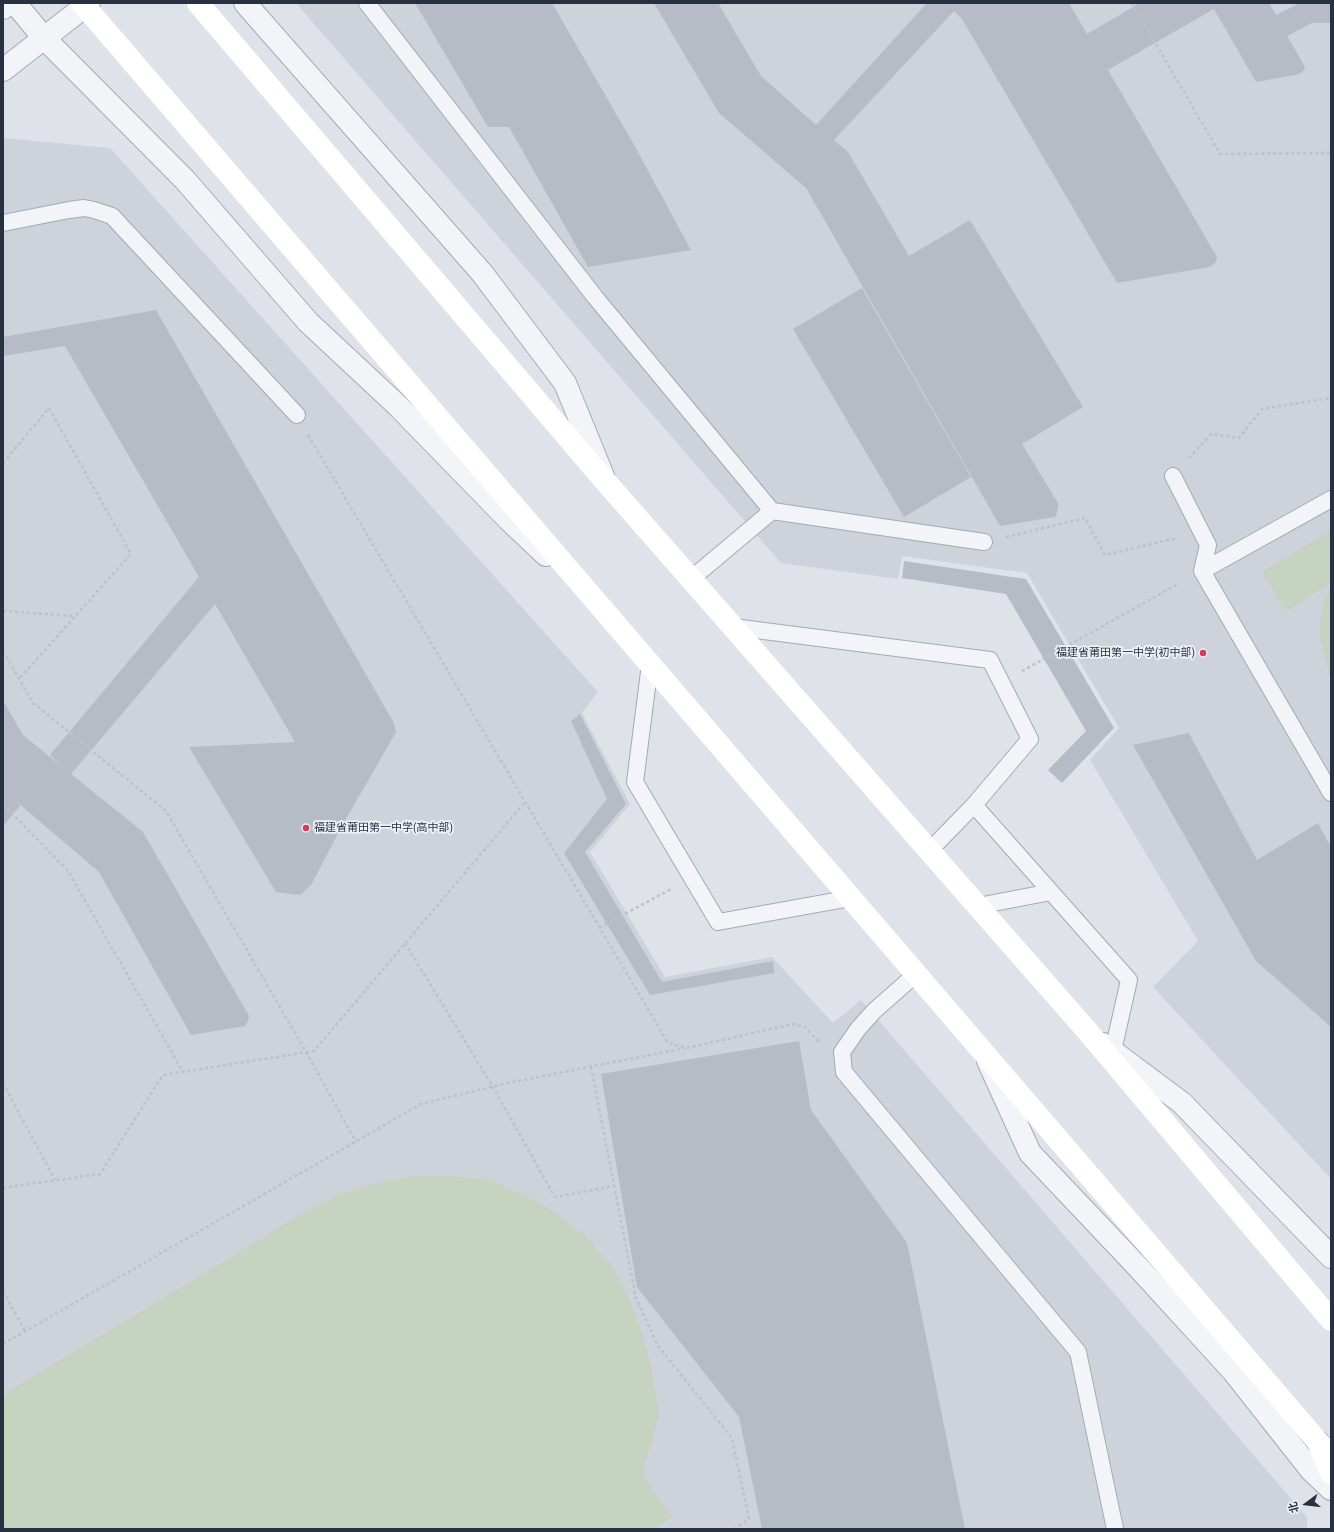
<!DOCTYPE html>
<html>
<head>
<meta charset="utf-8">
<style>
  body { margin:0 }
  #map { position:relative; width:1334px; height:1532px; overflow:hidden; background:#dfe3e9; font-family:"Roboto Condensed","Noto Sans SC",sans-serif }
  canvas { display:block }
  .frame { position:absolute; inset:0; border:4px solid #273141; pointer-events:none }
  .north { position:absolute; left:1286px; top:1484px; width:40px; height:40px; -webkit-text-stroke:3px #eef2f6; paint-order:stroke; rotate:255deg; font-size:11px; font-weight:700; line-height:16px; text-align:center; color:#273141 }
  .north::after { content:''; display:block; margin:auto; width:14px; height:18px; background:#273141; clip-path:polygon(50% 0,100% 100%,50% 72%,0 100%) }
</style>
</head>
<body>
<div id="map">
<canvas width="1334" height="1532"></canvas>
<div class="frame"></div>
<div class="north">北</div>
</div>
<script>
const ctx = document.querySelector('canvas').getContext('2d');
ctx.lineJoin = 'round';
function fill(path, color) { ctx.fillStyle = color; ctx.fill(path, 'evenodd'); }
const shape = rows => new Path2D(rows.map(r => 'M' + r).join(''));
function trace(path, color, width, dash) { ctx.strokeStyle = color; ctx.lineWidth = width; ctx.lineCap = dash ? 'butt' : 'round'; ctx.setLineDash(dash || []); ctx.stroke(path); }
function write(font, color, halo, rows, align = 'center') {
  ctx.font = font + ' "Roboto Condensed","Noto Sans SC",sans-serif'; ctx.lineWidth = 3.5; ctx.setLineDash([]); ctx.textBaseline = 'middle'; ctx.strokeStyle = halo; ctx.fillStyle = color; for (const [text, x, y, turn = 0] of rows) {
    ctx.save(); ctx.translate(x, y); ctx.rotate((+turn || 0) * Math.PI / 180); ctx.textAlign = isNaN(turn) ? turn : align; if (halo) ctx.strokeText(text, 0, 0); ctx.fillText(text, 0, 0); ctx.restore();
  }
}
fill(shape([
  [296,3,1331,3,1331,1179,1153,987,1198,941,1090,760,1119,728,1027,573,902,556,898,579,781,563],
  [3,138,110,148,598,692,582,713,630,804,590,852,665,977,772,957,833,1023,861,1000,1307,1517,1307,1529,3,1529]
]), '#cdd2db');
fill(shape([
  [1331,531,1331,583,1286,611,1262,572],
  [1331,586,1331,681,1321,642,1320,625,1324,599],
  [416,1176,452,1176,490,1180,530,1198,557,1214,584,1235,611,1265,627,1294,641,1330,651,1365,659,1416,642,1474,672,1517,653,1529,3,1529,3,1395,305,1212,336,1196,359,1188,387,1181]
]), '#c5d3c0');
fill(shape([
  [415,3,552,3,633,143,691,250,588,267,509,127,488,127],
  [654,3,718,3,761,76,816,125,927,3,1069,3,1087,34,1140,3,1269,3,1276,15,1300,3,1331,3,1331,23,1312,23,1287,36,1305,67,1303,71,1300,74,1256,82,1214,9,1108,70,1217,257,1216,262,1210,267,1117,283,962,19,954,11,834,140,848,152,909,256,970,220,1083,407,1022,444,1058,503,1058,510,1055,517,1000,526,806,188,719,113],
  [862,288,971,477,904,517,793,329],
  [156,310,394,723,396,732,343,824,311,885,300,895,276,892,189,747,295,742,215,604,71,774,143,832,249,1016,248,1021,245,1026,191,1035,99,872,17,802,20,806,3,826,3,700,23,735,65,769,50,755,199,577,65,346,3,356,3,337],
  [904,561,1026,579,1114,728,1062,783,1048,770,1086,731,1006,594,902,578],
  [580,714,626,804,585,852,662,982,773,961,774,973,650,995,564,853,607,799,571,721],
  [1189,733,1257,860,1318,823,1331,847,1331,1027,1256,961,1133,745],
  [799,1041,811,1110,907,1243,965,1529,762,1529,739,1417,637,1287,601,1074]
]), '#b6bcc6');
const service = shape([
  [367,3,595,297,772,511,984,542],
  [3,223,69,210,84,208,94,210,112,216,297,415],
  [1173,476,1208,545,1202,571],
  [1331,499,1202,571,1331,793],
  [691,579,772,511],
  [733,627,990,660,1030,739,974,805,1129,980,1113,1051],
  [650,664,635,782,718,922,851,898],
  [929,851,974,805],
  [978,906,1051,892],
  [916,974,874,1011,858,1029,842,1052,844,1072,1078,1352,1115,1529]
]);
const minor = shape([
  [15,3,44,38,185,180,308,322,398,406,509,520,546,555],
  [245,3,482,273,565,383,603,476],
  [1103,1044,1182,1103,1331,1257],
  [988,1061,1030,1153,1137,1266,1233,1371,1311,1470,1331,1489]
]);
const tertiary = shape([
  [3,8,9,3],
  [3,70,89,3]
]);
const primary = shape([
  [1318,1442,1331,1473]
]);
trace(service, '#a4aab3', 18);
trace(minor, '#a4aab3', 24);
trace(tertiary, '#a4aab3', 24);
trace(primary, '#9ea8b5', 24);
trace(shape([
  [1132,3,1220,154,1331,153],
  [308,435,668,1043,687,1048,793,1024,805,1027,820,1043],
  [1189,458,1211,434,1239,438,1262,409,1331,398],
  [3,463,49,408,131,554,19,679],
  [1006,537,1085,518,1105,555,1177,538],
  [3,611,75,616],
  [3,651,33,703,166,811,306,1052,356,1142],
  [1022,671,1180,583],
  [3,804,68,871,183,1072],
  [599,928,671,889],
  [405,943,493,1087,555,1197,614,1186],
  [591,1067,636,1298,658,1346,732,1438,749,1519,735,1529],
  [3,1083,55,1180],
  [3,1188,100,1174,163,1075,314,1051,525,802],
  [3,1291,25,1331],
  [3,1344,421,1104,503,1084,685,1048]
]), '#bdc1c8', 2.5, [3, 3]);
trace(service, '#f2f4f7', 16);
trace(minor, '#f2f4f7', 22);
trace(tertiary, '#f2f4f7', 22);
trace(shape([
  [82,3,1331,1457],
  [198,3,605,481,1089,1033,1331,1320]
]), '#fff', 22);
trace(primary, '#fff', 22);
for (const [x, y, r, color] of [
  [1203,653,4,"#d43d59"],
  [306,828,4,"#d43d59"]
]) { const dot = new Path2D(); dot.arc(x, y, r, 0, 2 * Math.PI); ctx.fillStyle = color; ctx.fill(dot); trace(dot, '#eef2f6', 1.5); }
write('11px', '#273141', '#eef2f6', [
  ["福建省莆田第一中学(初中部)",1195,653],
  ["福建省莆田第一中学(高中部)",314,828,"left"]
], 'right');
</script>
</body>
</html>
